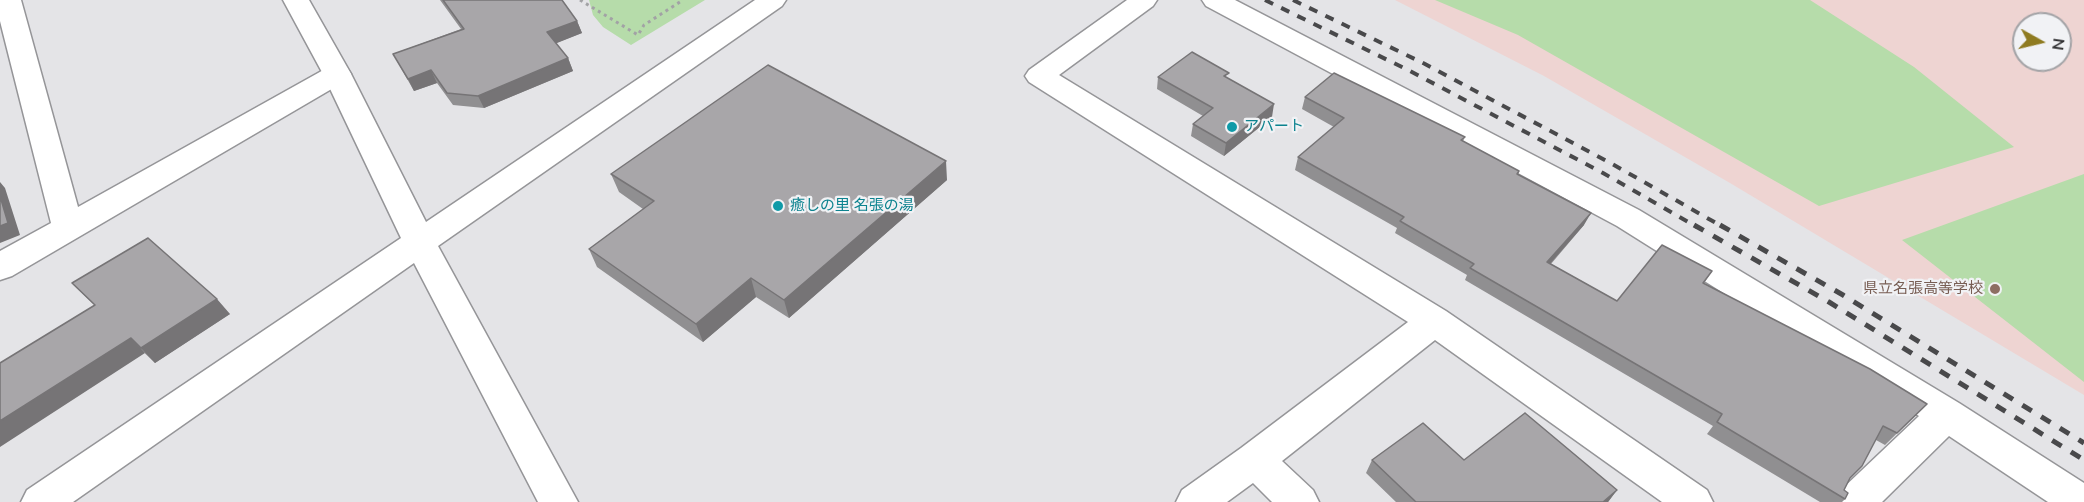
<!DOCTYPE html>
<html>
<head>
<meta charset="utf-8">
<style>
  body { margin:0 }
  #map { position:relative; width:2084px; height:502px; overflow:hidden; background:#e4e4e7; font-family:"Nunito Sans",sans-serif }
  canvas { display:block }
  .north { position:absolute; left:2012px; top:12px; width:60px; height:60px; box-sizing:border-box; background:#f1f2f5; border:2px solid #a3a3a6; border-radius:50%; rotate:98deg; font-size:16px; font-weight:700; line-height:24px; text-align:center; color:#2d2d2f }
  .north::after { content:''; display:block; margin:auto; width:21px; height:27px; background:#8f7b21; clip-path:polygon(50% 0,100% 100%,50% 72%,0 100%) }
</style>
</head>
<body>
<div id="map">
<canvas width="2084" height="502"></canvas>
<div class="north">N</div>
</div>
<script>
const ctx = document.querySelector('canvas').getContext('2d');
ctx.lineJoin = 'round';
function fill(path, color) { ctx.fillStyle = color; ctx.fill(path, 'evenodd'); }
const shape = rows => new Path2D(rows.map(r => 'M' + r).join(''));
function trace(path, color, width, dash) { ctx.strokeStyle = color; ctx.lineWidth = width; ctx.lineCap = dash ? 'butt' : 'round'; ctx.setLineDash(dash || []); ctx.stroke(path); }
function write(font, color, halo, rows, align = 'center') {
  ctx.font = font + ' "Nunito Sans","Noto Sans JP",sans-serif'; ctx.lineWidth = 4.5; ctx.setLineDash([]); ctx.textBaseline = 'middle'; ctx.strokeStyle = halo; ctx.fillStyle = color; for (const [text, x, y, turn = 0] of rows) {
    ctx.save(); ctx.translate(x, y); ctx.rotate((+turn || 0) * Math.PI / 180); ctx.textAlign = isNaN(turn) ? turn : align; if (halo) ctx.strokeText(text, 0, 0); ctx.fillText(text, 0, 0); ctx.restore();
  }
}
fill(shape([
  [1395,0,2084,0,2084,395,1730,183,1544,76],
  [2024,24,2060,24,2060,60,2024,60]
]), '#eed4d2');
fill(shape([
  [589,0,705,0,631,45,603,27,593,15],
  [1435,0,1810,0,1914,67,2014,147,1819,206,1518,35],
  [2084,174,2084,382,1902,240]
]), '#b6dcaa');
const minor = shape([
  [0,0,21,0,78,207,327,68,337,65,347,68,351,74,347,80,12,276,0,280,0,251,51,223,0,21,0,0],
  [1127,0,1157,0,1153,6,1059,75,1446,311,1707,490,1713,502,1662,502,1435,340,1282,461,1313,490,1319,502,1272,502,1253,483,1227,502,1176,502,1182,490,1241,448,1408,322,1029,82,1025,76,1029,70,1127,0],
  [1202,0,1235,0,1639,210,1959,403,2084,483,2084,502,2048,502,1949,436,1882,502,1835,502,1841,490,1919,416,1617,226,1206,6,1202,0]
]);
const tertiary = shape([
  [283,0,309,0,351,74,426,222,755,0,786,0,782,6,438,246,578,502,538,502,414,263,73,502,21,502,27,490,401,238,323,74,283,0]
]);
trace(minor, '#959598', 3);
trace(tertiary, '#959598', 3);
trace(shape([
  [580,0,638,35,644,25,683,0]
]), '#a2a2a5', 3, [3, 4]);
fill(minor, '#fff');
fill(tertiary, '#fff');
trace(shape([
  [1265,0,1410,71,1603,173,1697,227],
  [1293,0,1425,64,1614,165,1723,227]
]), '#49494b', 4, [9, 9]);
trace(shape([
  [1694,225,1829,302,2084,460],
  [1720,225,1843,295,2084,443]
]), '#49494b', 5, [11, 11]);
fill(shape([
  [440,0,562,0,577,21,582,33,556,43,568,58,573,71,484,108,453,105,437,83,414,91,393,54,461,29],
  [1158,77,1228,79,1272,117,1224,156,1191,136,1193,124,1203,116,1157,89],
  [1305,97,1465,137,1463,141,1519,171,1518,175,1584,225,1551,264,1617,301,1712,271,1704,283,1927,404,1885,445,1876,440,1850,478,1844,490,1845,499,1842,502,1820,502,1707,434,1713,426,1465,280,1467,275,1395,233,1397,228,1295,170,1298,157,1334,127,1302,109],
  [611,174,947,180,789,318,756,297,703,342,597,267,589,249,643,209,619,192],
  [72,283,230,314,155,363,87,298],
  [1372,460,1464,460,1617,490,1608,502,1396,502,1366,473]
]), '#908f91');
fill(shape([
  [577,21,582,33,552,45,547,32],
  [568,58,573,71,484,108,478,96],
  [431,70,437,83,414,91,408,79],
  [1274,104,1272,117,1224,156,1226,143],
  [946,161,947,180,789,318,784,300],
  [0,182,5,188,20,235,0,243],
  [1591,213,1584,225,1541,274,1547,262],
  [751,278,756,297,703,342,696,324],
  [217,299,230,314,155,363,141,348],
  [131,338,145,353,0,447,0,421],
  [1617,490,1608,502,1603,502]
]), '#767476');
const building = shape([
  [443,0,562,0,577,21,547,32,568,58,478,96,447,93,431,70,408,79,393,54,464,29,443,0],
  [1192,52,1229,73,1224,76,1274,104,1226,143,1193,124,1213,108,1158,77,1192,52],
  [768,65,946,161,784,300,751,278,696,324,589,249,654,201,611,174,768,65],
  [1334,73,1465,137,1461,140,1519,171,1517,174,1591,213,1547,262,1617,301,1662,245,1712,271,1703,283,1870,369,1927,404,1897,433,1883,426,1862,466,1850,478,1844,490,1848,493,1845,499,1717,422,1722,414,1470,268,1474,264,1400,221,1404,217,1298,157,1344,118,1305,97,1334,73],
  [0,196,8,223,0,226,0,196],
  [148,238,217,299,141,348,131,338,0,421,0,363,95,305,72,283,148,238],
  [1525,413,1617,490,1603,502,1416,502,1372,460,1423,423,1464,460,1525,413]
]);
fill(building, '#a8a6a9');
trace(building, '#767476', 1.5);
for (const [x, y, r, color] of [
  [1232,127,6,"#0f9aa8"],
  [778,206,6,"#0f9aa8"],
  [1995,289,6,"#8d6e63"]
]) { const dot = new Path2D(); dot.arc(x, y, r, 0, 2 * Math.PI); ctx.fillStyle = color; ctx.fill(dot); trace(dot, '#f1f2f5', 2); }
write('15px', '#0d838f', '#f1f2f5', [
  ["アパート",1244,127],
  ["癒しの里 名張の湯",790,206]
], 'left');
write('15px', '#785e54', '#f1f2f5', [
  ["県立名張高等学校",1983,289]
], 'right');
</script>
</body>
</html>
